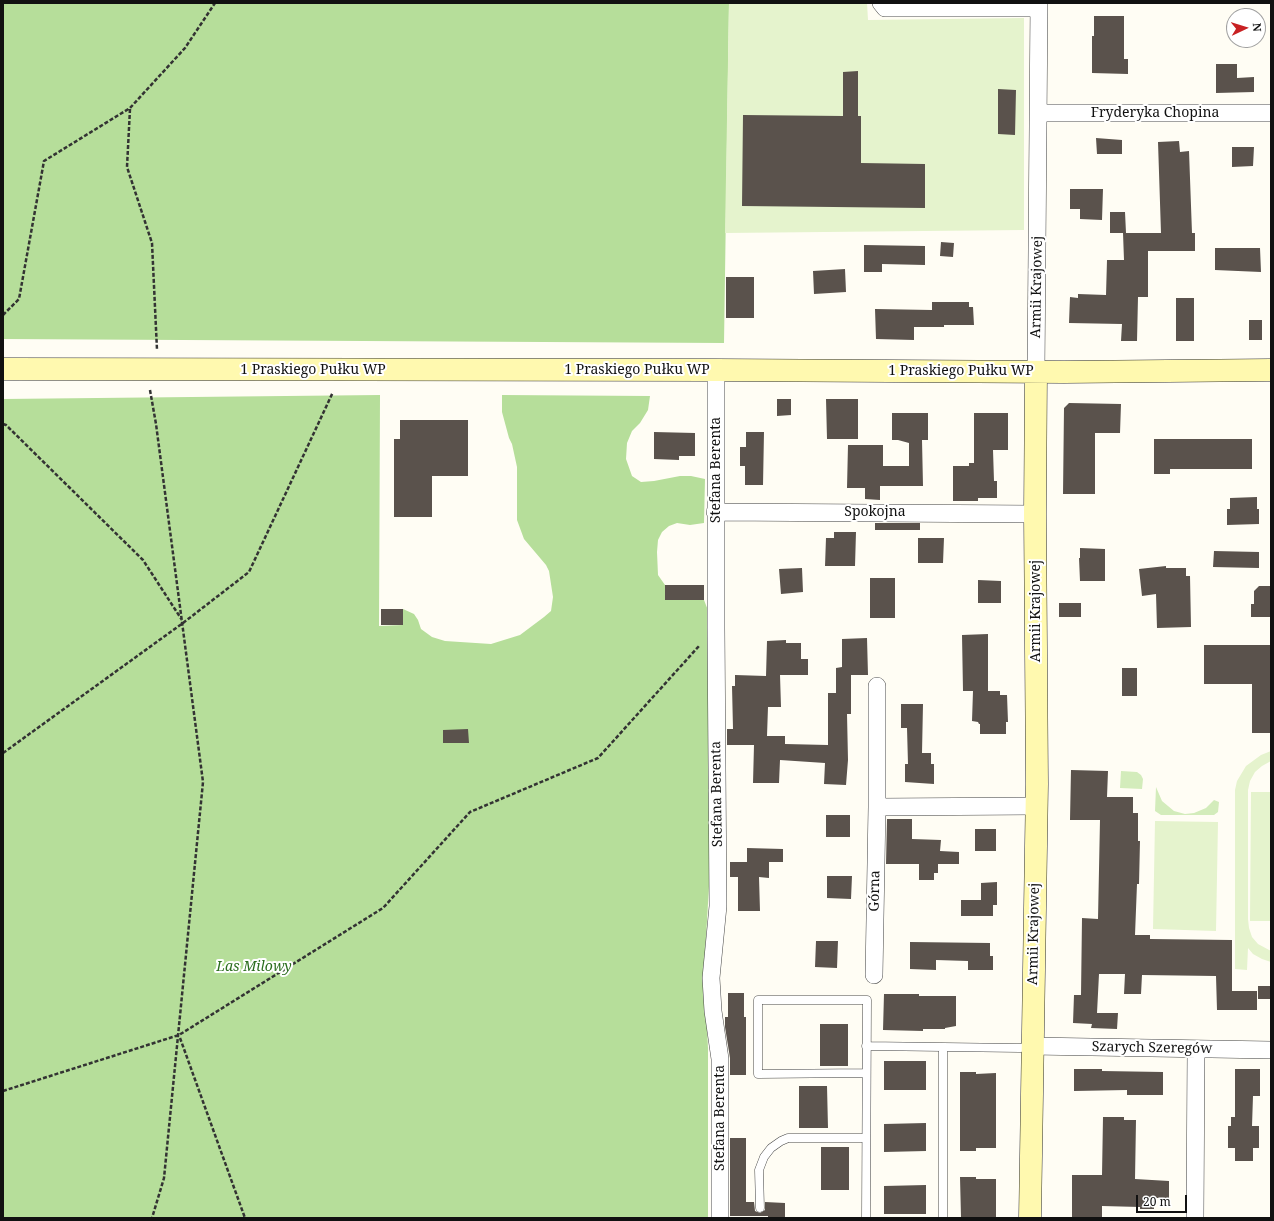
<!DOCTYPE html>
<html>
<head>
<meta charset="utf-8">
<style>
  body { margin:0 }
  #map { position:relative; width:1274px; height:1221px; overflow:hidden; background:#fffdf4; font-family:"Noto Serif",serif }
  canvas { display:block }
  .frame { position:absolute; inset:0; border:4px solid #111; pointer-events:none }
  .north { position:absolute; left:1226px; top:8px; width:40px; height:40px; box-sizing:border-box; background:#fff; border:1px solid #a0a0a0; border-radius:50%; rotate:86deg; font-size:11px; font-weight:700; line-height:16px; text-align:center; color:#111 }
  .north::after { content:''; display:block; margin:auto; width:14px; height:18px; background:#c82123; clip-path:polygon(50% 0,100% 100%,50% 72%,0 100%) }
  .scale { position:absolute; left:1136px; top:1195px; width:51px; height:18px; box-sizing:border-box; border:2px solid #111; border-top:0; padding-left:5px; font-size:12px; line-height:14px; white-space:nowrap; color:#111; -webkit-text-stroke:3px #fff; paint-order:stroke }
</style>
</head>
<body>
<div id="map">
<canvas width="1274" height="1221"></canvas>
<div class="frame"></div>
<div class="north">N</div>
<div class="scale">20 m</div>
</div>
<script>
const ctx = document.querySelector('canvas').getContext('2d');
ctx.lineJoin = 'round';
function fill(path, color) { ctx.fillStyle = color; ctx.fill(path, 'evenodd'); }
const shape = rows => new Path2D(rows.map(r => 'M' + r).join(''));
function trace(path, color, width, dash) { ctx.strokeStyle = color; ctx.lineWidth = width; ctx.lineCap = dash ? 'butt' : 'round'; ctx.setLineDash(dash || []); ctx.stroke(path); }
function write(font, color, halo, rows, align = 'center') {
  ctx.font = font + ' "Noto Serif",serif'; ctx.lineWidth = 4; ctx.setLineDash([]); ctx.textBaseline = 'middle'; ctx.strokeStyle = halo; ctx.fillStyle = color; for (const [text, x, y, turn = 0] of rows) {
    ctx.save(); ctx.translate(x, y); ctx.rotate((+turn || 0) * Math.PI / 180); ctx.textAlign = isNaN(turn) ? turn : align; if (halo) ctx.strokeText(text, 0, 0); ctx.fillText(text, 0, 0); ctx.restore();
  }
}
fill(shape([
  [1121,771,1137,772,1141,775,1143,779,1142,789,1120,788],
  [1156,787,1162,801,1174,811,1185,814,1194,813,1206,808,1214,800,1219,802,1218,812,1214,815,1161,815,1155,811]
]), '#d3ecbb');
fill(shape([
  [3,3,729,3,724,343,3,339],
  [380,395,379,626,403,625,403,609,414,614,418,620,421,629,432,637,445,641,491,644,520,635,544,617,551,611,553,597,549,571,546,565,524,539,517,520,517,467,512,444,509,438,502,412,502,395,650,396,648,410,640,423,632,431,627,443,626,459,632,476,641,482,654,481,680,476,691,476,705,479,704,523,690,525,677,523,669,526,662,532,658,540,657,552,658,575,665,585,665,600,704,600,711,618,714,802,704,971,708,1048,708,1218,3,1218,3,399]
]), '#b6de9a');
fill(shape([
  [729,3,867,3,868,20,1024,18,1024,230,725,233],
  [1271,751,1271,761,1262,766,1255,772,1250,781,1248,790,1248,919,1249,928,1252,937,1258,944,1271,951,1271,962,1262,959,1253,954,1248,948,1247,970,1235,969,1235,790,1237,781,1246,766,1261,755],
  [1251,792,1271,792,1271,921,1250,921],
  [1155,821,1218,822,1216,931,1153,929]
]), '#e5f3cd');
fill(shape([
  [1094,16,1124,16,1124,59,1128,59,1128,74,1092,73,1092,36,1094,36],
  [1216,64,1237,64,1237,78,1254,77,1254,92,1216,93],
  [858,71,858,116,861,116,861,163,925,164,925,208,742,206,743,115,843,116,843,72],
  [998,89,1016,90,1015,135,998,134],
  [1096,138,1122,140,1122,154,1097,154],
  [1179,141,1180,152,1189,151,1192,233,1195,233,1195,251,1148,251,1148,297,1138,297,1137,341,1121,341,1122,324,1069,323,1070,297,1078,298,1078,294,1106,295,1107,260,1124,260,1123,233,1110,233,1110,212,1125,212,1126,233,1161,233,1158,142],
  [1232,147,1254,147,1253,166,1232,167],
  [1070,189,1103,189,1102,220,1080,219,1080,209,1070,209],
  [941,242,954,243,953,257,940,256],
  [864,245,925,246,925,265,882,264,882,272,864,272],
  [1215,248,1260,248,1261,272,1215,270],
  [845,269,846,292,814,294,813,271],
  [726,277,754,277,754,318,726,318],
  [1176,298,1194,298,1194,341,1176,341],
  [932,302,969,302,969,307,973,307,974,325,944,325,944,327,914,327,914,340,876,339,875,309,932,310],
  [1249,320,1262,320,1262,340,1249,340],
  [777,399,791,399,791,415,777,416],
  [826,399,858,399,858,439,827,439],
  [1069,403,1121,404,1120,433,1095,433,1095,494,1063,494,1064,408],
  [892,413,928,413,928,440,922,440,923,486,880,486,880,500,865,499,865,488,847,488,848,445,883,445,883,466,909,466,909,443,898,440,892,440],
  [974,413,1008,413,1008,450,993,450,994,481,997,481,997,498,978,498,978,501,953,501,953,466,969,466,969,463,974,463],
  [400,420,468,420,468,476,432,476,432,517,394,517,394,439,400,439],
  [654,432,695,433,695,456,679,456,679,460,654,459],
  [746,432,764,432,763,485,745,485,745,466,740,466,740,447,746,447],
  [1154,439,1252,439,1252,469,1170,469,1170,474,1154,474],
  [1257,497,1257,509,1259,509,1259,524,1227,525,1227,509,1230,509,1230,498],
  [875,523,920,523,920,530,875,530],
  [834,532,856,532,855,566,825,566,826,538,834,538],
  [918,538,944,538,943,563,918,563],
  [1080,548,1105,549,1105,581,1080,581,1079,558,1080,558],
  [1214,551,1259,552,1259,568,1213,567],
  [1166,566,1166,568,1186,568,1186,576,1190,576,1191,627,1157,628,1156,594,1142,596,1139,569],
  [802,568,803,592,781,594,779,569],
  [870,578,895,578,895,618,870,618],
  [978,580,1001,581,1001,603,978,603],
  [665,585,704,585,704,600,665,600],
  [1259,586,1271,586,1271,617,1251,617,1251,604,1254,604,1254,591],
  [1059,603,1081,603,1081,617,1059,617],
  [381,609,403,609,403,625,381,625],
  [988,634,988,691,1000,691,1000,695,1007,695,1008,722,1006,722,1006,734,980,734,980,724,979,724,978,722,972,721,973,691,963,691,962,635],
  [867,638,868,675,851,675,851,714,847,714,848,760,846,785,824,784,825,763,780,760,779,783,753,783,754,745,727,745,727,729,733,729,732,686,735,686,735,675,766,676,767,641,786,640,786,643,801,643,801,659,808,659,808,675,780,675,781,707,768,707,767,736,785,736,785,744,828,745,828,693,836,693,836,668,842,667,842,639],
  [1204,645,1271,645,1271,733,1252,733,1252,684,1204,684],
  [1122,668,1137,668,1137,696,1122,696],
  [901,704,923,704,922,753,931,753,931,764,934,764,934,784,905,782,905,764,908,764,907,728,901,728],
  [468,729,469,743,443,743,443,730],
  [1071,770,1108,771,1107,797,1133,797,1133,813,1138,813,1138,841,1140,841,1139,884,1137,884,1135,935,1150,935,1150,939,1232,940,1232,991,1257,991,1257,1010,1217,1010,1216,976,1142,975,1141,994,1124,994,1125,974,1099,974,1097,1013,1118,1013,1117,1029,1091,1028,1092,1024,1073,1023,1074,995,1081,995,1082,918,1098,919,1100,820,1070,820],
  [826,815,850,815,850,837,826,837],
  [887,819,912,819,912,839,941,840,940,851,959,852,959,864,938,864,938,873,934,873,934,880,919,880,919,864,886,864],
  [975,829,996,829,996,851,975,851],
  [747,848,783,849,783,862,769,862,769,878,759,877,760,911,738,911,738,877,730,877,730,862,747,862],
  [827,876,852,876,851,899,827,898],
  [997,882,997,905,993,905,993,916,961,916,961,900,981,900,981,883],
  [816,941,838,941,837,968,815,967],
  [910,942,990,943,990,956,993,956,993,970,968,970,968,961,936,960,936,970,910,969],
  [1258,986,1271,986,1271,999,1258,999],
  [728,993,744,993,744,1017,746,1017,746,1075,730,1075,730,1058,725,1027,725,1017,728,1017],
  [884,994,919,994,919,996,956,996,956,1026,945,1028,945,1029,923,1029,923,1031,883,1030],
  [820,1024,848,1024,848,1066,820,1066],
  [884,1061,926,1061,926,1090,884,1090],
  [1074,1069,1102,1069,1102,1071,1163,1072,1163,1095,1127,1095,1127,1090,1074,1091],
  [1235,1069,1260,1069,1260,1096,1253,1096,1252,1126,1259,1126,1259,1148,1253,1148,1253,1161,1235,1161,1235,1148,1228,1148,1228,1126,1231,1126,1231,1117,1235,1117],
  [960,1072,976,1072,976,1074,996,1073,996,1148,976,1148,976,1151,960,1151],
  [799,1086,827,1086,828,1128,799,1128],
  [1103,1117,1124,1117,1124,1120,1136,1120,1135,1179,1169,1181,1169,1198,1154,1198,1154,1209,1140,1209,1140,1207,1102,1206,1102,1218,1072,1218,1072,1175,1102,1175],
  [926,1123,926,1151,884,1152,884,1124],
  [730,1138,746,1138,746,1202,754,1202,755,1211,760,1213,765,1210,765,1202,785,1203,785,1218,768,1218,768,1216,730,1216],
  [821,1147,849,1147,849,1190,821,1190],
  [960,1177,976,1177,976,1179,996,1179,996,1217,961,1217],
  [926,1185,926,1214,884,1214,884,1186]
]), '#5a524c');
const lane = shape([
  [866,1046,1020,1048,1031,1046],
  [760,1208,759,1170,764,1157,771,1148,781,1141,788,1138,866,1138],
  [866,1218,867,1000,758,1000,758,1074,866,1073],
  [943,1218,943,1047]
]);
const street = shape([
  [881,3,885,8,1039,8],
  [1039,113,1271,113],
  [716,370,716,628,718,906,711,978,713,1011,720,1059,720,1218],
  [1036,372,1039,3],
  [715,512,1035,514],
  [877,807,1036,806],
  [874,975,877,807,877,686],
  [1032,1046,1271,1050],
  [1195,1218,1196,1049]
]);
const secondary = shape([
  [3,369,716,370,1064,372,1271,370],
  [1030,1218,1037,784,1035,514,1036,372]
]);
trace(lane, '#444', 9);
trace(street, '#444', 18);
trace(secondary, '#333', 23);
trace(shape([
  [130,109,127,167,152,243,157,350],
  [3,315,19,299,44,161,130,108,185,48,215,3],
  [150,390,156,424,203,782,164,1178,152,1218],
  [3,424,6,425,143,560,182,620],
  [3,753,183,623,249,572,333,392],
  [180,1038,245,1218],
  [3,1091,179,1035,383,908,470,812,598,758,699,646]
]), '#333', 2.5, [4, 2]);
trace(lane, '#fff', 8);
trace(street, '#fff', 17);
trace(secondary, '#fff9af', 22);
write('14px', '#111', '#fff', [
  ["Fryderyka Chopina",1155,113],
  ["Armii Krajowej",1037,287,-89],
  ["1 Praskiego Pułku WP",313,370],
  ["1 Praskiego Pułku WP",637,370],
  ["1 Praskiego Pułku WP",961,371],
  ["Stefana Berenta",716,470,-90],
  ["Spokojna",875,512],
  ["Armii Krajowej",1036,611,-90],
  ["Stefana Berenta",717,794,-91],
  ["Górna",875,891,-89],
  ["Armii Krajowej",1034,934,-89],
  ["Szarych Szeregów",1152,1048,1],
  ["Stefana Berenta",720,1118,-90]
]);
write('italic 14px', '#2a6d1d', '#fff', [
  ["Las Milowy",254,967]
]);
</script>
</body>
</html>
